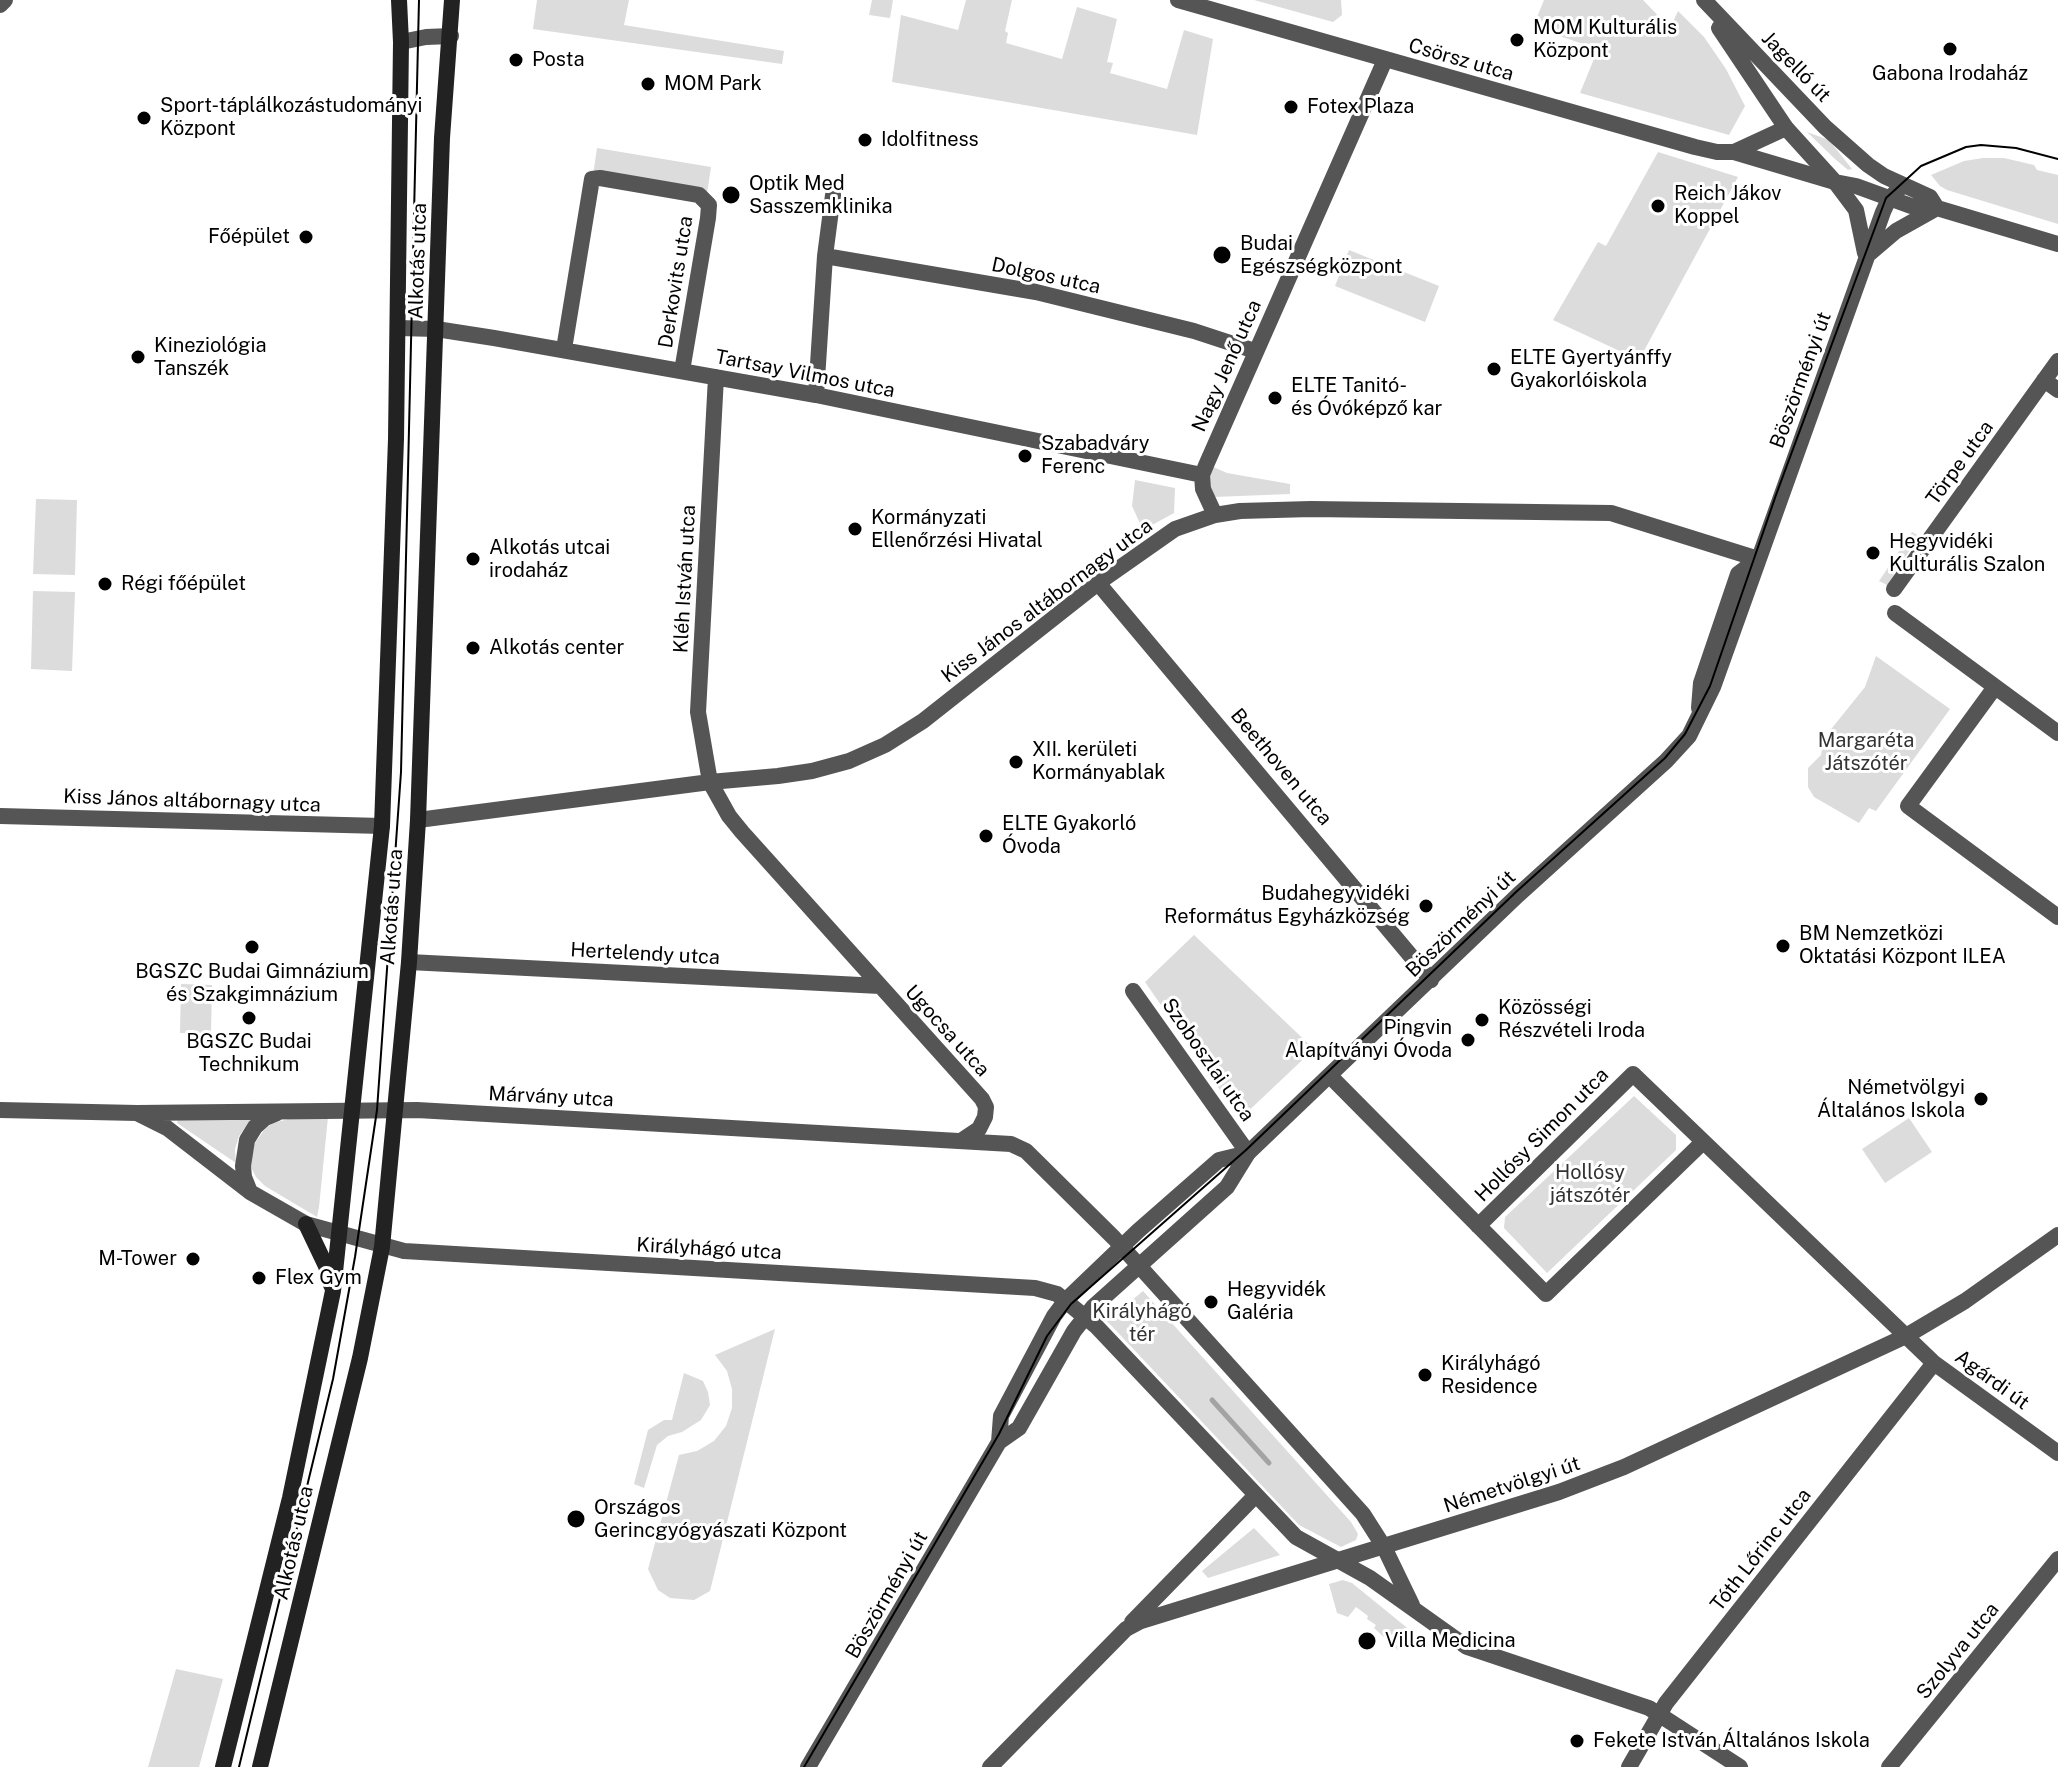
<!DOCTYPE html>
<html>
<head>
<meta charset="utf-8">
<style>
  body { margin:0 }
  canvas { display:block; background:#fff }
</style>
</head>
<body>
<canvas width="2058" height="1767"></canvas>
<script>
const ctx = document.querySelector('canvas').getContext('2d');
ctx.lineJoin = 'round';
function fill(path, color) { ctx.fillStyle = color; ctx.fill(path, 'evenodd'); }
const shape = rows => new Path2D(rows.map(r => 'M' + r).join(''));
function trace(path, color, width, dash) { ctx.strokeStyle = color; ctx.lineWidth = width; ctx.lineCap = dash ? 'butt' : 'round'; ctx.setLineDash(dash || []); ctx.stroke(path); }
function write(font, color, halo, rows, align = 'center') {
  ctx.font = font + ' "Public Sans",sans-serif'; ctx.lineWidth = 6; ctx.setLineDash([]); ctx.textBaseline = 'middle'; ctx.strokeStyle = halo; ctx.fillStyle = color; for (const [text, x, y, turn = 0] of rows) {
    ctx.save(); ctx.translate(x, y); ctx.rotate((+turn || 0) * Math.PI / 180); ctx.textAlign = isNaN(turn) ? turn : align; if (halo) ctx.strokeText(text, 0, 0); ctx.fillText(text, 0, 0); ctx.restore();
  }
}
fill(shape([
  [537,0,629,0,624,25,784,51,782,64,533,29],
  [872,0,893,0,890,18,869,15],
  [966,0,1012,0,1005,31,1008,33,1006,43,1062,59,1077,7,1117,19,1107,62,1113,63,1110,73,1167,89,1184,30,1213,39,1197,135,892,82,901,15,958,30],
  [1254,0,1341,0,1342,15,1333,22],
  [1544,0,1643,0,1670,28,1678,11,1704,37,1726,69,1745,106,1729,135,1580,93,1598,49,1533,27],
  [1807,132,1829,140,1852,169,1848,170,1835,159],
  [597,148,711,167,707,194,593,175],
  [1658,152,1738,177,1639,360,1553,320,1598,242,1606,246],
  [1983,158,2004,158,2034,165,2037,170,2058,175,2058,224,1947,190,1940,186,1931,175,1964,161],
  [1349,250,1439,286,1425,322,1335,286],
  [1211,466,1227,473,1290,484,1290,494,1214,497,1209,487],
  [1135,480,1175,488,1174,513,1143,530,1132,506],
  [36,499,77,500,75,575,33,574],
  [1912,532,1919,536,1887,585,1879,581],
  [33,591,75,592,72,671,31,669],
  [1876,656,1950,709,1876,811,1869,808,1859,823,1814,797,1808,787,1808,768,1821,755,1824,738,1865,687],
  [1194,935,1314,1049,1240,1119,1145,982],
  [181,984,212,985,211,1034,180,1033],
  [1634,1096,1676,1135,1676,1150,1547,1273,1504,1228,1505,1217],
  [328,1117,319,1207,317,1217,265,1186,256,1177,251,1167,252,1147,265,1129,273,1123,289,1119],
  [178,1118,252,1118,239,1136,235,1149,236,1163,177,1123],
  [1909,1118,1932,1152,1885,1183,1862,1149],
  [1143,1291,1351,1522,1358,1534,1356,1540,1341,1547,1299,1525,1107,1321],
  [775,1329,710,1591,694,1600,670,1598,658,1590,648,1569,679,1455,697,1451,714,1441,726,1426,732,1408,732,1389,727,1371,715,1355],
  [684,1373,703,1381,708,1392,710,1405,701,1420,682,1432,668,1436,657,1445,644,1488,634,1484,648,1430,664,1420,672,1420],
  [1254,1528,1280,1555,1208,1578,1202,1571],
  [1343,1580,1352,1583,1411,1631,1398,1650,1374,1628,1376,1625,1367,1619,1368,1616,1356,1607,1348,1617,1337,1613,1329,1584],
  [176,1669,223,1679,199,1767,148,1767]
]), '#dcdcdc');
trace(shape([
  [1212,1400,1269,1463]
]), '#a3a3a3', 5);
trace(shape([
  [1178,0,1695,147,1717,152,1734,152,1835,182],
  [0,5,5,0],
  [401,42,426,37,451,36],
  [1734,152,1786,128],
  [825,256,1036,292,1194,331,1255,351],
  [398,328,436,329,494,338,816,395,1202,475],
  [564,349,592,179,600,178,699,195,709,205,708,218,682,371],
  [716,377,698,712,710,782,729,816,742,832,982,1099,986,1107,985,1117,979,1129,961,1141],
  [2044,380,2058,390],
  [816,395,825,256,833,195],
  [1215,515,1203,489,1202,475,1207,463,1385,60],
  [1098,583,1431,980],
  [1894,589,2058,361],
  [1895,613,2058,733],
  [1995,687,1908,806,2058,917],
  [0,816,382,826],
  [418,820,710,782,778,776,812,771,849,761,885,745,923,721,1098,583,1175,529,1215,515,1240,511,1311,509,1611,513,1758,559],
  [409,962,880,986],
  [1133,991,1248,1153],
  [1330,1076,1546,1294,1703,1142],
  [1478,1226,1633,1074,1934,1363,2058,1453],
  [1629,1767,1666,1703,1934,1363],
  [1889,1767,2058,1559]
]), '#555', 16);
trace(shape([
  [1704,0,1825,127,1868,165,1884,176,1930,197,1937,208],
  [1719,28,1786,128,1835,182,1856,210,1865,253],
  [1835,182,1856,186,1911,206,1937,208,2058,244],
  [1869,254,1896,231,1937,208],
  [1699,708,1701,683,1738,574,1758,559],
  [0,1110,137,1113,417,1110,1011,1144,1026,1151,1114,1238,1363,1514,1384,1547,1412,1605],
  [137,1113,167,1128,250,1192,306,1224,404,1251,1035,1288,1057,1294,1096,1326,1296,1537,1370,1578,1467,1647,1649,1708,1740,1767],
  [250,1192,244,1177,243,1166,247,1140,255,1127,265,1118,277,1113],
  [999,1442,1019,1428,1074,1331,1093,1307,1227,1187,1248,1153,1518,895,1666,761,1689,736,1713,687,1883,212,1889,199,1903,185],
  [1132,1622,1255,1496],
  [808,1767,999,1442,1001,1416,1054,1316,1066,1300,1138,1231,1219,1160,1248,1153],
  [990,1767,1126,1629,1141,1621,1559,1492,1624,1467,1906,1336,1965,1301,2058,1235]
]), '#555', 16);
trace(shape([
  [306,1224,326,1266,331,1285],
  [223,1767,290,1498,333,1291,382,826,396,439,401,42,399,0],
  [260,1767,360,1358,382,1247,409,962,418,820,442,138,452,0]
]), '#222', 16);
trace(shape([
  [239,1767,333,1379,355,1257,377,1110,401,772,419,0],
  [804,1767,999,1434,1047,1336,1071,1304,1246,1150,1516,892,1665,758,1685,734,1710,686,1776,495,1886,198,1921,166,1966,147,1981,145,2016,148,2058,159]
]), '#000', 2);
for (const [x, y, r, color] of [
  [1517,40,8,"#000"],
  [1950,49,8,"#000"],
  [516,60,8,"#000"],
  [648,84,8,"#000"],
  [1291,107,8,"#000"],
  [144,118,8,"#000"],
  [865,140,8,"#000"],
  [731,195,10,"#000"],
  [1658,206,8,"#000"],
  [306,237,8,"#000"],
  [1222,255,10,"#000"],
  [138,357,8,"#000"],
  [1494,369,8,"#000"],
  [1275,398,8,"#000"],
  [1025,456,8,"#000"],
  [855,529,8,"#000"],
  [1873,553,8,"#000"],
  [473,559,8,"#000"],
  [105,584,8,"#000"],
  [473,648,8,"#000"],
  [1016,762,8,"#000"],
  [986,836,8,"#000"],
  [1426,906,8,"#000"],
  [1783,946,8,"#000"],
  [252,947,8,"#000"],
  [249,1018,8,"#000"],
  [1482,1020,8,"#000"],
  [1468,1040,8,"#000"],
  [1981,1099,8,"#000"],
  [193,1259,8,"#000"],
  [259,1278,8,"#000"],
  [1211,1302,8,"#000"],
  [1425,1375,8,"#000"],
  [576,1519,10,"#000"],
  [1367,1641,10,"#000"],
  [1577,1741,8,"#000"]
]) { const dot = new Path2D(); dot.arc(x, y, r, 0, 2 * Math.PI); ctx.fillStyle = color; ctx.fill(dot); trace(dot, '#fff', 3); }
write('20px', '#000', '#fff', [
  ["MOM Kulturális",1533,28],
  ["Központ",1533,51],
  ["Posta",532,60],
  ["Gabona Irodaház",1950,74,"center"],
  ["MOM Park",664,84],
  ["Sport-táplálkozástudományi",160,106],
  ["Központ",160,129],
  ["Fotex Plaza",1307,107],
  ["Idolfitness",881,140],
  ["Optik Med",749,184],
  ["Sasszemklinika",749,207],
  ["Reich Jákov",1674,194],
  ["Koppel",1674,217],
  ["Főépület",290,237,"right"],
  ["Budai",1240,244],
  ["Egészségközpont",1240,267],
  ["Kineziológia",154,346],
  ["Tanszék",154,369],
  ["ELTE Gyertyánffy",1510,358],
  ["Gyakorlóiskola",1510,381],
  ["ELTE Tanitó-",1291,386],
  ["és Óvóképző kar",1291,409],
  ["Szabadváry",1041,444],
  ["Ferenc",1041,467],
  ["Kormányzati",871,518],
  ["Ellenőrzési Hivatal",871,541],
  ["Hegyvidéki",1889,542],
  ["Kulturális Szalon",1889,565],
  ["Alkotás utcai",489,548],
  ["irodaház",489,571],
  ["Régi főépület",121,584],
  ["Alkotás center",489,648],
  ["XII. kerületi",1032,750],
  ["Kormányablak",1032,773],
  ["ELTE Gyakorló",1002,824],
  ["Óvoda",1002,847],
  ["Budahegyvidéki",1410,894,"right"],
  ["Református Egyházközség",1410,917,"right"],
  ["BM Nemzetközi",1799,934],
  ["Oktatási Központ ILEA",1799,957],
  ["BGSZC Budai Gimnázium",252,972,"center"],
  ["és Szakgimnázium",252,995,"center"],
  ["Közösségi",1498,1008],
  ["Részvételi Iroda",1498,1031],
  ["Pingvin",1452,1028,"right"],
  ["Alapítványi Óvoda",1452,1051,"right"],
  ["BGSZC Budai",249,1042,"center"],
  ["Technikum",249,1065,"center"],
  ["Németvölgyi",1965,1088,"right"],
  ["Általános Iskola",1965,1111,"right"],
  ["M-Tower",177,1259,"right"],
  ["Flex Gym",275,1278],
  ["Hegyvidék",1227,1290],
  ["Galéria",1227,1313],
  ["Királyhágó",1441,1364],
  ["Residence",1441,1387],
  ["Országos",594,1508],
  ["Gerincgyógyászati Központ",594,1531],
  ["Villa Medicina",1385,1641],
  ["Fekete István Általános Iskola",1593,1741]
], 'left');
write('20px', '#000', '#fff', [
  ["Csörsz utca",1461,60,16],
  ["Jagelló út",1796,67,46],
  ["Alkotás utca",418,261,-88],
  ["Dolgos utca",1046,276,12],
  ["Derkovits utca",676,282,-81],
  ["Nagy Jenő utca",1227,366,-66],
  ["Tartsay Vilmos utca",805,374,11],
  ["Böszörményi út",1801,380,-70],
  ["Törpe utca",1960,463,-54],
  ["Kléh István utca",685,579,-87],
  ["Kiss János altábornagy utca",1047,601,-37],
  ["Beethoven utca",1281,767,50],
  ["Kiss János altábornagy utca",192,801,2],
  ["Alkotás utca",392,907,-86],
  ["Böszörményi út",1461,924,-44],
  ["Hertelendy utca",645,954,3],
  ["Ugocsa utca",947,1031,48],
  ["Szoboszlai utca",1208,1060,55],
  ["Márvány utca",551,1097,3],
  ["Hollósy Simon utca",1542,1135,-45],
  ["Királyhágó utca",709,1249,3],
  ["Agárdi út",1992,1380,36],
  ["Németvölgyi út",1512,1485,-18],
  ["Alkotás utca",294,1543,-77],
  ["Tóth Lőrinc utca",1761,1550,-52],
  ["Böszörményi út",887,1595,-60],
  ["Szolyva utca",1958,1651,-51]
]);
write('20px', '#333', '#fff', [
  ["Margaréta",1866,741],
  ["Játszótér",1866,764],
  ["Hollósy",1590,1173],
  ["játszótér",1590,1196],
  ["Királyhágó",1142,1312],
  ["tér",1142,1335]
]);
</script>
</body>
</html>
